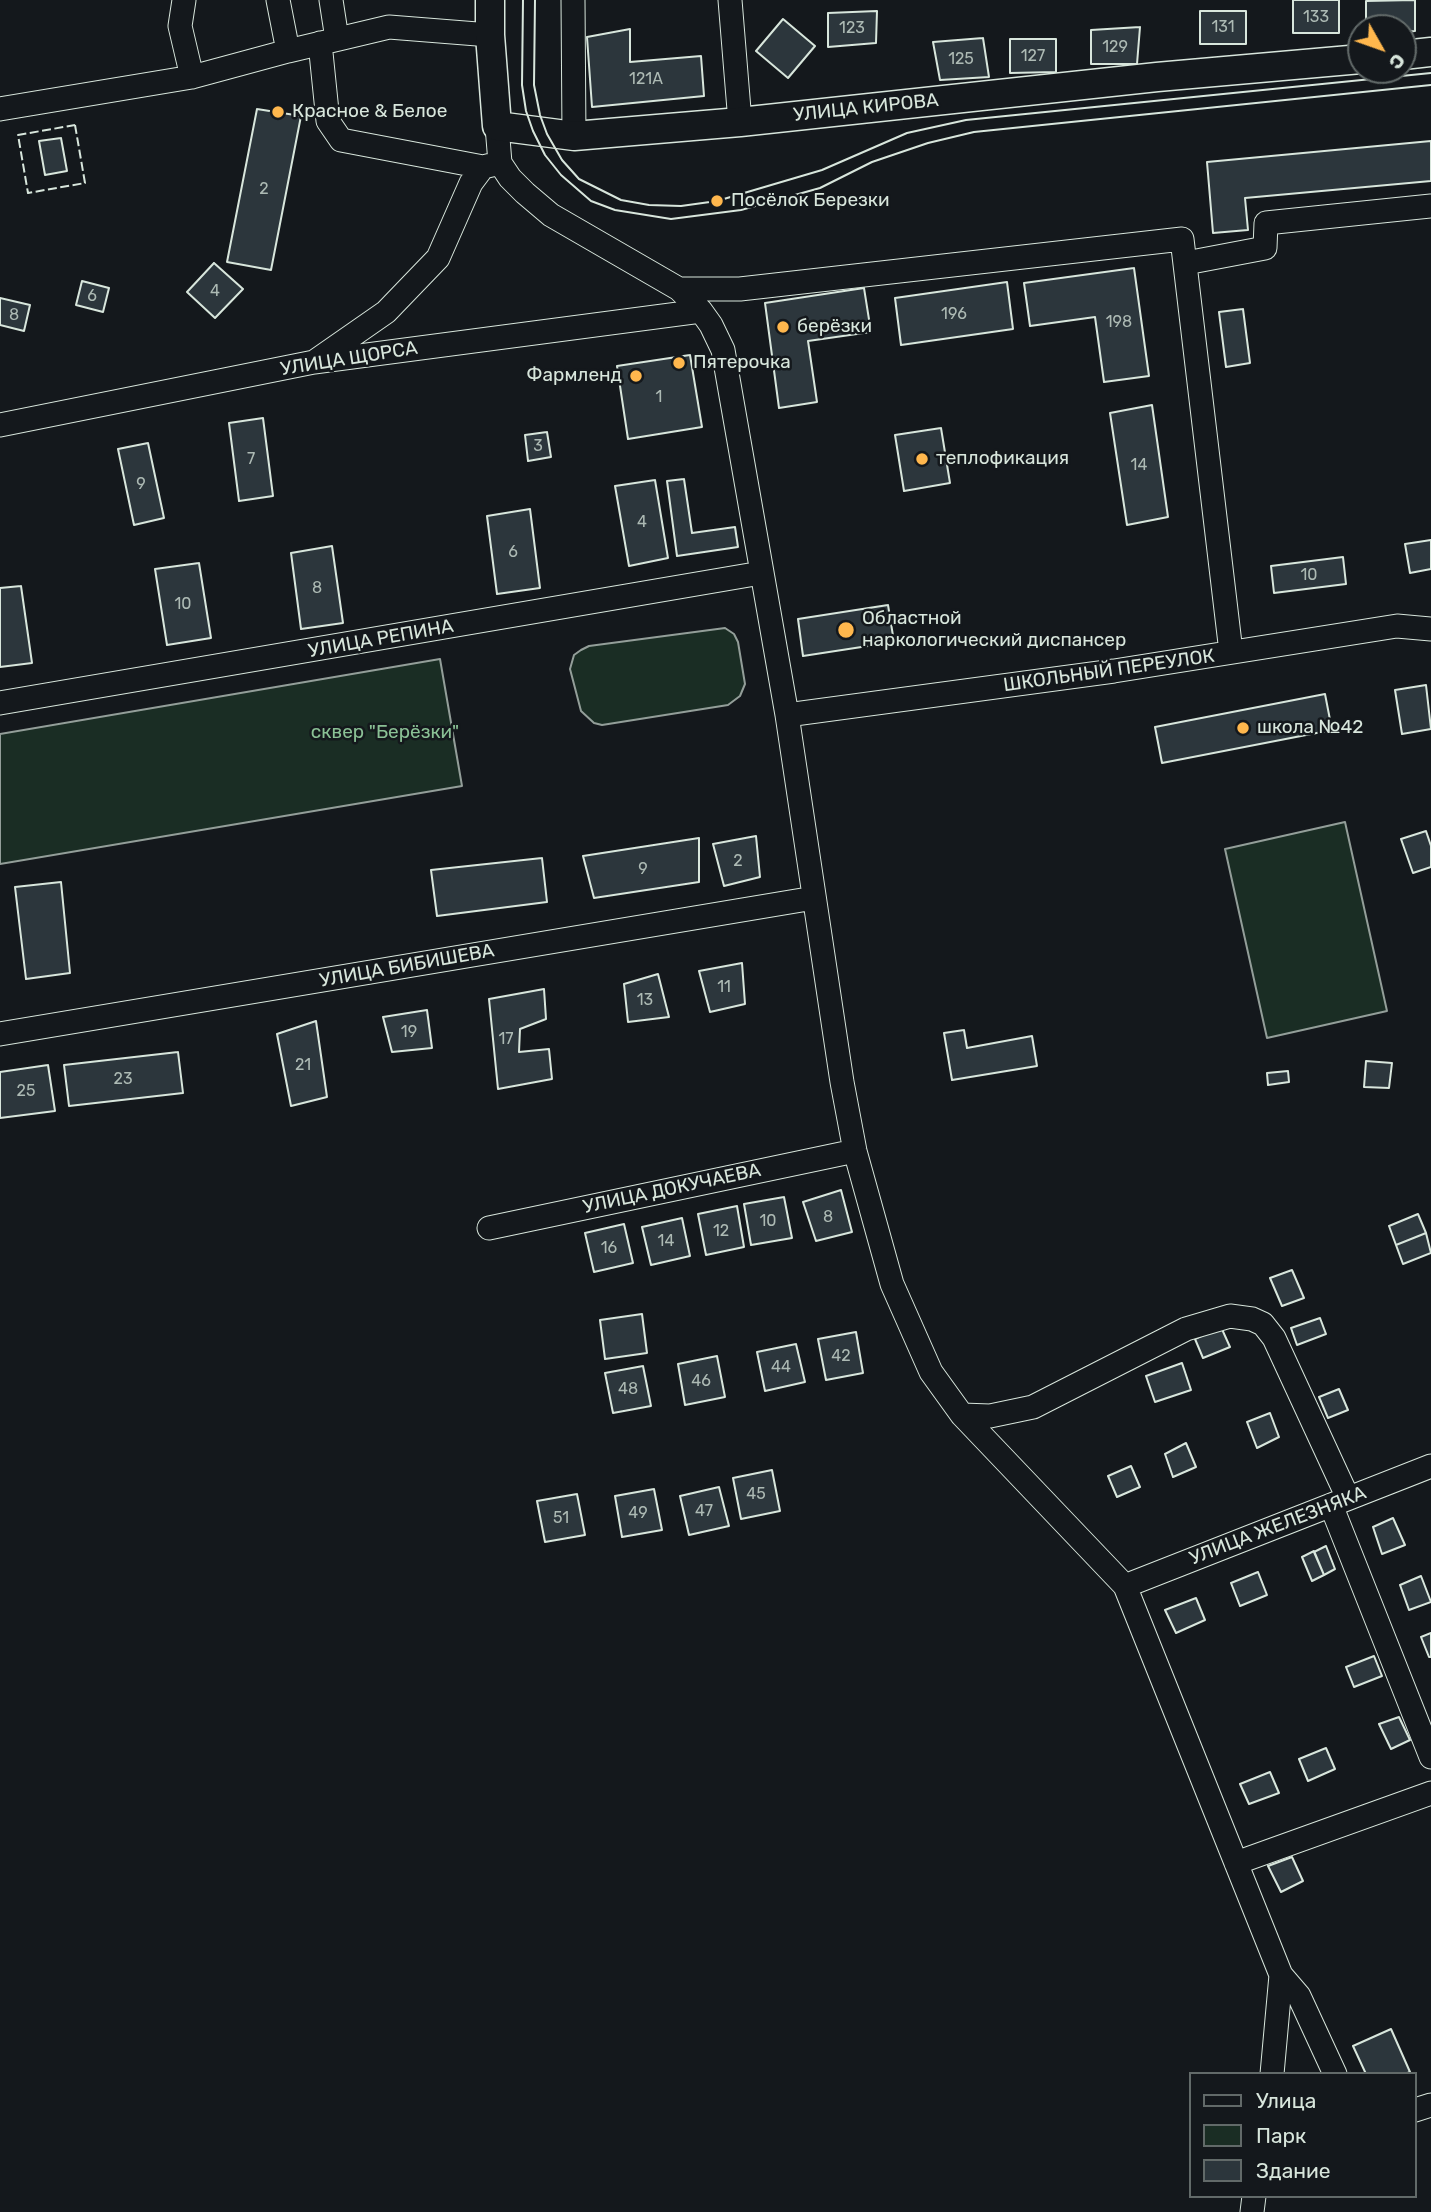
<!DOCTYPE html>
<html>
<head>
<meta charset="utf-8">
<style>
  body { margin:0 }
  #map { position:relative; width:1431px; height:2212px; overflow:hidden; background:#14181c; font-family:Rubik,sans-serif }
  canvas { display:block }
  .legend { position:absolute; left:1189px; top:2072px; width:228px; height:126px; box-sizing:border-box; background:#14181c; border:2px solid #626a69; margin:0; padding:9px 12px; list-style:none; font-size:21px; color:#d8e6dc }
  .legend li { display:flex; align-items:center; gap:14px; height:35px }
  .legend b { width:35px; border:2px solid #626a69 }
  .north { position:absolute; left:1347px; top:14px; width:70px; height:70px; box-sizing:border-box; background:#14181c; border:2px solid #626a69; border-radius:50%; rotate:130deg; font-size:19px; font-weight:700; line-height:28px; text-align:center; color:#d8e6dc }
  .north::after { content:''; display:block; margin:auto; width:24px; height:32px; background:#ffb74d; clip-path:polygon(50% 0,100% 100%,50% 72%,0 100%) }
</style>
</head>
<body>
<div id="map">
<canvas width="1431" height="2212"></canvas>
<ul class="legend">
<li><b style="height:9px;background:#14181c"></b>Улица</li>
<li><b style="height:19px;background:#1a2d24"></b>Парк</li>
<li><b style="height:19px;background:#2c363c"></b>Здание</li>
</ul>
<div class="north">С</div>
</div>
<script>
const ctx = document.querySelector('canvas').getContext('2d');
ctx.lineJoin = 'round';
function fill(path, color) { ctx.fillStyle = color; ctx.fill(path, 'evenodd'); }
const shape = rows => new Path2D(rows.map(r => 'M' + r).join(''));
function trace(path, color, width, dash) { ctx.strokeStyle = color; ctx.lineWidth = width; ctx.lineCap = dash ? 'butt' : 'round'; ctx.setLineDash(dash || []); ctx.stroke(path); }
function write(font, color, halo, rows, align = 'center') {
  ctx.font = font + ' Rubik,sans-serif'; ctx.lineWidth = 5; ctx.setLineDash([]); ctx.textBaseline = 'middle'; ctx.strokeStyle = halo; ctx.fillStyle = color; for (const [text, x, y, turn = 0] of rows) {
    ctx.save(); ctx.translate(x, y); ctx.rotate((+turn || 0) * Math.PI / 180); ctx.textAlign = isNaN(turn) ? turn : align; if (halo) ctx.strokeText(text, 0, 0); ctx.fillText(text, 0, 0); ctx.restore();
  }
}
const green = shape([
  [725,628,734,634,738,642,745,684,740,696,728,705,602,725,594,723,581,711,570,669,574,655,581,650,589,646,725,628],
  [440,659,462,786,0,864,0,734,440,659],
  [1345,822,1387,1011,1267,1038,1225,849,1345,822]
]);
fill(green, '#1a2d24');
trace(green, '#939e99', 2);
const building = shape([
  [1293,0,1339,0,1339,33,1293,33,1293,0],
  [1415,0,1415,31,1403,32,1403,28,1366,28,1366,1,1415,0],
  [877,11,876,43,828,47,828,13,877,11],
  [1200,11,1246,11,1246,44,1200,44,1200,11],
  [783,19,815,46,788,78,756,51,783,19],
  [1140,27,1137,64,1091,64,1091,30,1140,27],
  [630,29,630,62,701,56,704,96,592,107,587,37,630,29],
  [983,38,989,77,940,80,933,42,983,38],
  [1010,39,1056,39,1056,72,1010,73,1010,39],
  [257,109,301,116,271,270,227,262,257,109],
  [61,138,67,171,45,175,39,141,61,138],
  [1431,141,1431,181,1245,198,1248,230,1213,233,1207,162,1431,141],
  [214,263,243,289,215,318,187,292,214,263],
  [1134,268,1149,376,1104,382,1095,317,1030,326,1024,283,1134,268],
  [82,281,109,288,103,312,76,305,82,281],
  [1007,282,1013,329,901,345,895,298,1007,282],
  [864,288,871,332,808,341,817,402,779,408,765,303,864,288],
  [0,298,30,305,24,331,0,325,0,298],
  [1243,309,1250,363,1226,367,1219,312,1243,309],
  [690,355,702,427,628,439,617,366,690,355],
  [1152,405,1168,517,1127,525,1110,413,1152,405],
  [263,418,273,496,239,501,229,423,263,418],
  [941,428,950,483,904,491,895,435,941,428],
  [547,432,551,457,528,461,525,435,547,432],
  [148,443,164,518,134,525,118,449,148,443],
  [684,479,692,533,735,527,738,547,677,556,667,481,684,479],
  [655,480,668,558,629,566,615,486,655,480],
  [530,509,540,588,497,594,487,516,530,509],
  [1431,540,1431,569,1410,573,1405,544,1431,540],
  [332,546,343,623,301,629,291,553,332,546],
  [1343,557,1346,584,1274,593,1271,566,1343,557],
  [199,563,211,638,167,645,155,569,199,563],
  [21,586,32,663,0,667,0,588,21,586],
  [888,605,894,642,803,656,798,619,888,605],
  [1426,685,1431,729,1402,734,1395,690,1426,685],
  [1325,694,1332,730,1162,763,1155,727,1325,694],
  [1426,831,1431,846,1431,867,1413,873,1401,839,1426,831],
  [756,836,760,877,724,886,713,844,756,836],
  [699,838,699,882,594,898,583,856,699,838],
  [542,858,547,902,437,916,431,870,542,858],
  [61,882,70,973,26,979,15,887,61,882],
  [742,963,745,1004,710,1012,699,971,742,963],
  [658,974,669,1017,628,1022,624,984,658,974],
  [544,989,546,1019,520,1029,519,1052,549,1049,552,1079,498,1089,489,999,544,989],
  [427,1010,432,1048,392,1052,383,1017,427,1010],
  [316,1021,327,1097,291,1106,277,1034,316,1021],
  [964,1030,967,1048,1032,1036,1037,1066,952,1080,944,1033,964,1030],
  [178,1052,183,1093,69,1106,64,1065,178,1052],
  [1366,1061,1392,1063,1389,1088,1364,1087,1366,1061],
  [48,1065,55,1111,0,1118,0,1072,48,1065],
  [1288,1071,1289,1082,1268,1085,1267,1073,1288,1071],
  [841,1190,852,1232,816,1241,803,1202,841,1190],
  [784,1197,792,1238,751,1245,744,1204,784,1197],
  [737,1206,744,1247,706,1255,698,1214,737,1206],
  [1418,1214,1426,1233,1396,1245,1389,1226,1418,1214],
  [682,1218,690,1256,651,1265,642,1227,682,1218],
  [624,1224,633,1263,594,1272,585,1233,624,1224],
  [1426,1233,1431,1253,1403,1264,1396,1245,1426,1233],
  [1292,1270,1304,1298,1282,1306,1270,1278,1292,1270],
  [642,1314,647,1353,605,1359,600,1320,642,1314],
  [1320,1318,1326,1334,1297,1345,1291,1328,1320,1318],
  [1221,1327,1230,1347,1203,1358,1195,1339,1221,1327],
  [856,1332,863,1373,826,1380,818,1339,856,1332],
  [796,1344,805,1382,765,1391,757,1352,796,1344],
  [717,1356,725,1397,685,1405,678,1364,717,1356],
  [1182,1363,1191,1390,1155,1402,1146,1376,1182,1363],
  [643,1366,651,1406,613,1413,605,1373,643,1366],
  [1339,1389,1348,1410,1328,1418,1319,1397,1339,1389],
  [1270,1413,1279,1437,1257,1448,1247,1422,1270,1413],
  [1186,1443,1196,1467,1173,1477,1165,1454,1186,1443],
  [1131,1466,1140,1487,1117,1497,1108,1476,1131,1466],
  [772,1470,780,1511,741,1519,733,1478,772,1470],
  [719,1487,729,1526,689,1535,680,1496,719,1487],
  [654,1489,662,1530,622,1537,615,1496,654,1489],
  [577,1494,585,1535,545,1542,537,1501,577,1494],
  [1393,1518,1405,1545,1382,1554,1373,1527,1393,1518],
  [1326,1546,1335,1569,1324,1575,1314,1552,1326,1546],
  [1314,1551,1324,1575,1312,1581,1302,1557,1314,1551],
  [1258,1572,1267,1595,1240,1606,1231,1583,1258,1572],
  [1421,1576,1431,1602,1409,1610,1400,1585,1421,1576],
  [1196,1598,1205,1620,1176,1633,1165,1610,1196,1598],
  [1431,1633,1431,1657,1429,1657,1421,1637,1431,1633],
  [1374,1656,1382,1676,1354,1687,1346,1667,1374,1656],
  [1399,1717,1410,1740,1391,1749,1379,1724,1399,1717],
  [1326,1748,1335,1769,1308,1781,1299,1759,1326,1748],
  [1270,1772,1279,1793,1249,1804,1240,1784,1270,1772],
  [1292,1857,1303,1881,1281,1892,1268,1866,1292,1857],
  [1391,2029,1410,2072,1405,2074,1366,2074,1353,2046,1391,2029]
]);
fill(building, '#2c363c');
trace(building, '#d8e6dc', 2);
const minor = shape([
  [184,0,180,26,192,77],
  [278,0,288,51],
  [331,0,337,39],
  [573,0,574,136],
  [730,0,740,122],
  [320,43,328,121,341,140,483,167],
  [0,109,192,77,288,51,389,27,490,35],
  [497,126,500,163,510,178,525,193,551,215,679,289,701,311,711,325,723,350,787,715,842,1082,855,1151,892,1284,931,1372,962,1415,1125,1586,1281,1975,1272,2074],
  [1186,263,1265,248,1266,223,1431,206],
  [679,289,740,289,1182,239,1231,652],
  [317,360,386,312,438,258,471,183,483,167,500,163],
  [0,425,314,362,701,311],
  [0,703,761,573],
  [787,715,1114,671,1397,626,1431,629],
  [0,1034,814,898],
  [489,1228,855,1151],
  [962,1415,990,1416,1033,1407,1186,1329,1230,1316,1252,1319,1263,1324,1274,1338,1348,1498],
  [1331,1505,1431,1757],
  [1125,1586,1431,1466],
  [1236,1863,1431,1793],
  [1281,1975,1299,1996,1335,2074],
  [1415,2110,1431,2105],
  [1252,2212,1254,2196]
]);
const major = shape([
  [490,0,490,35,497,126,574,136,740,122,1157,77,1361,59],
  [1403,55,1431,52]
]);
trace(minor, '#d8e6dc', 25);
trace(major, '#d8e6dc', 31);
trace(minor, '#14181c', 23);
trace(major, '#14181c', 28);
trace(shape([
  [523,0,522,85,526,111,533,131,545,155,561,175,591,201,615,210,671,219,741,210,820,188,872,162,928,143,974,132,1431,85],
  [535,0,534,85,540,115,547,134,562,160,579,179,621,200,649,205,681,206,717,201,822,170,907,133,966,120,1431,73]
]), '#d8e6dc', 2);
trace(shape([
  [75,125,85,183,28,193,18,135,75,125]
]), '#d8e6dc', 2, [9, 3.5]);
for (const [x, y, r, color] of [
  [278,112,7,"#ffb74d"],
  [717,201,7,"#ffb74d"],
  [783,327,7,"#ffb74d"],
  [679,363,7,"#ffb74d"],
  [636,376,7,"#ffb74d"],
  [922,459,7,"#ffb74d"],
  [846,630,9,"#ffb74d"],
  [1243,728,7,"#ffb74d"]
]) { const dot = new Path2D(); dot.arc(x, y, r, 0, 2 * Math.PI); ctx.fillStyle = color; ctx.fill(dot); trace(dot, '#14181c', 2.5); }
write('16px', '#adbab4', null, [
  ["133",1316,17],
  ["131",1223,27],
  ["123",852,28],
  ["129",1115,47],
  ["127",1033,56],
  ["125",961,59],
  ["121А",646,79],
  ["2",264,189],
  ["4",215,291],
  ["6",92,296],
  ["196",954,314],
  ["8",14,315],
  ["198",1119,322],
  ["1",659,397],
  ["3",538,446],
  ["7",251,459],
  ["14",1139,465],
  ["9",141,484],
  ["4",642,522],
  ["6",513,552],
  ["10",1309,575],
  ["8",317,588],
  ["10",183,604],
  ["2",738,861],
  ["9",643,869],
  ["11",724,987],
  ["13",645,1000],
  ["19",409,1032],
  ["17",506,1039],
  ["21",303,1065],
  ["23",123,1079],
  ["25",26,1091],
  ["8",828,1217],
  ["10",768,1221],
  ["12",721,1231],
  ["14",666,1241],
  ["16",609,1248],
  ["42",841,1356],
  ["44",781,1367],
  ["46",701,1381],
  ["48",628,1389],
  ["45",756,1494],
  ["47",704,1511],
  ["49",638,1513],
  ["51",561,1518]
]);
write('19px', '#d8e6dc', '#14181c', [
  ["УЛИЦА КИРОВА",866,108,-6],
  ["УЛИЦА ЩОРСА",349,359,-9],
  ["УЛИЦА РЕПИНА",381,639,-10],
  ["ШКОЛЬНЫЙ ПЕРЕУЛОК",1109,671,-8],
  ["УЛИЦА БИБИШЕВА",407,966,-10],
  ["УЛИЦА ДОКУЧАЕВА",672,1189,-12],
  ["УЛИЦА ЖЕЛЕЗНЯКА",1278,1526,-21]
]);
write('19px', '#d8e6dc', '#14181c', [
  ["Красное & Белое",292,112],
  ["Посёлок Березки",731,201],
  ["берёзки",797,327],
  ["Пятерочка",693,363],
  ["Фармленд",622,376,"right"],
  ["теплофикация",936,459],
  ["Областной",862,619],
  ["наркологический диспансер",862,641],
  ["школа №42",1257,728]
], 'left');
write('19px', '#8ac095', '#14181c', [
  ["сквер \"Берёзки\"",385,733]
]);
</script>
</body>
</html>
